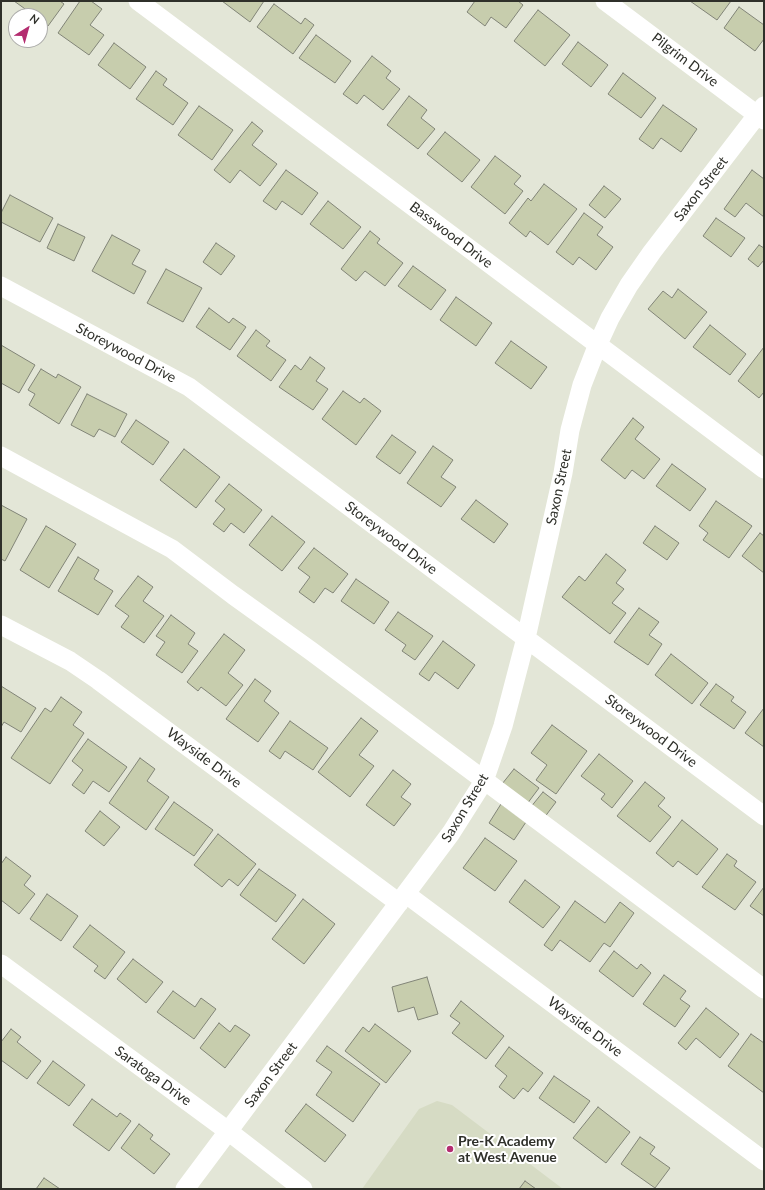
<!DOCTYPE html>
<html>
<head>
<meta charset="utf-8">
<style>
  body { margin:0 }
  #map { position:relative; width:765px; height:1190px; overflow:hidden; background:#e3e6d7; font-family:Lato,sans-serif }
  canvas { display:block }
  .frame { position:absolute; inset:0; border:2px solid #2f302a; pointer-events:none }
  .north { position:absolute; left:8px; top:8px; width:40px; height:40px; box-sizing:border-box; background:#fff; border:1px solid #acacaa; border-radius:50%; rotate:37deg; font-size:11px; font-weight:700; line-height:16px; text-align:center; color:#2f302a }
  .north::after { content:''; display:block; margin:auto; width:14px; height:18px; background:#b42d70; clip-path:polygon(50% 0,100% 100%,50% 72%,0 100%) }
</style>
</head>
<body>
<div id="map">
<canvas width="765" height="1190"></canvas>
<div class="frame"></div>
<div class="north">N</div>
</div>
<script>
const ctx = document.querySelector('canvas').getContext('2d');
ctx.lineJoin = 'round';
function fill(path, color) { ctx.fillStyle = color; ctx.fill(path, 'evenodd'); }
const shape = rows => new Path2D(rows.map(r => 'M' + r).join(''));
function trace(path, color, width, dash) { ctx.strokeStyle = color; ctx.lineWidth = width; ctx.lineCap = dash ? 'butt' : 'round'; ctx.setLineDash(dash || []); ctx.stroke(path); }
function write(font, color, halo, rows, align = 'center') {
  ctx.font = font + ' Lato,sans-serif'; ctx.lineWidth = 4; ctx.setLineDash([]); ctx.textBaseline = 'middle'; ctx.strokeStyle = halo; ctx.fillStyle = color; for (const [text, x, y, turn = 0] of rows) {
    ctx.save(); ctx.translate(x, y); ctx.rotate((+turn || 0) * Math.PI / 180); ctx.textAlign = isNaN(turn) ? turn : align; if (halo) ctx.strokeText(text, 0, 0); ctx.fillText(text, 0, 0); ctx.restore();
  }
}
fill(shape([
  [437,1101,452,1105,563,1189,362,1189,419,1109]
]), '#d6dbc4');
const building = shape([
  [14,1,60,1,64,4,48,26,40,20,40,16,35,16,14,1],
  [80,1,91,1,102,9,90,25,104,35,89,55,58,33,80,1],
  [222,1,264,1,250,22,222,1],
  [475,1,518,1,523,5,506,28,491,17,485,26,467,12,475,1],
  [690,1,731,1,717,20,690,1],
  [274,4,301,24,305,18,314,25,293,54,257,27,274,4],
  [739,7,764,25,764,39,755,51,724,28,739,7],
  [538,10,570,35,545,66,514,41,538,10],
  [316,35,351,61,335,83,299,58,316,35],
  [578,42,608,65,591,87,562,64,578,42],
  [114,43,146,67,130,89,98,65,114,43],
  [372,56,391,71,386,78,400,89,383,110,364,95,357,104,343,94,372,56],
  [156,71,167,79,163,85,188,103,173,125,136,99,156,71],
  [623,73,656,98,641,118,608,94,623,73],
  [409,96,427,110,421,118,435,129,418,149,387,125,409,96],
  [663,105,697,129,681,152,661,138,653,149,639,139,663,105],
  [199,106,233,130,212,160,178,135,199,106],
  [252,122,263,131,252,145,277,164,260,186,240,170,230,183,214,170,252,122],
  [445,132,480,160,462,182,427,154,445,132],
  [495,156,521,176,514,184,523,191,505,214,471,187,495,156],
  [286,170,318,193,302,215,282,201,276,210,263,201,286,170],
  [752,170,764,179,764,217,746,203,735,217,724,209,752,170],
  [544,184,577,209,548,245,530,231,526,237,509,223,528,198,531,201,544,184],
  [604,186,621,199,605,218,589,205,604,186],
  [10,195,53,218,40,242,1,222,1,213,10,195],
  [328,201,361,227,343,249,310,224,328,201],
  [584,213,603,227,597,235,613,247,596,270,579,257,573,265,556,252,584,213],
  [716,218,745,238,731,257,703,236,716,218],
  [58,224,85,237,74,261,47,248,58,224],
  [370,231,380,239,377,243,403,263,385,286,365,271,356,281,341,269,370,231],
  [112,235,140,250,132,264,146,271,134,294,92,271,112,235],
  [216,243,235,256,221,275,203,262,216,243],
  [759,245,764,248,764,260,758,267,748,259,759,245],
  [413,266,446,290,431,310,398,286,413,266],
  [166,269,202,288,183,322,147,303,166,269],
  [678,289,707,312,685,339,648,309,663,291,672,298,678,289],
  [456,297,492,323,476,346,440,320,456,297],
  [209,308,229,323,233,318,246,327,230,350,196,327,209,308],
  [710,325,746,354,730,375,693,347,710,325],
  [256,330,270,341,266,346,286,360,271,381,237,356,256,330],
  [511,341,547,367,531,389,495,363,511,341],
  [1,345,35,365,19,393,1,383,1,345],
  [764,347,764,392,759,398,738,381,764,347],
  [310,357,325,368,316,381,328,389,313,410,279,387,295,365,301,370,310,357],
  [41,369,56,378,58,374,81,387,59,424,29,405,35,394,28,390,41,369],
  [343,391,360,403,364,398,381,411,356,445,322,419,343,391],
  [87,394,127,414,115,437,99,429,94,437,71,425,87,394],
  [633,418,644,427,635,439,660,459,644,479,632,470,625,479,601,460,633,418],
  [136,420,169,442,153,465,121,442,136,420],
  [392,435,416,452,400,474,376,457,392,435],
  [433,446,453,460,441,477,456,487,441,507,407,483,433,446],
  [184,449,220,477,196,508,160,480,184,449],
  [672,464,706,489,690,511,656,486,672,464],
  [229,484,262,510,244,533,231,523,224,532,213,524,225,509,215,501,229,484],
  [476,500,508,524,494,543,461,519,476,500],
  [716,501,752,526,729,558,703,540,708,533,699,526,716,501],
  [1,505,27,519,5,561,1,559,1,505],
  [272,516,305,542,282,571,249,545,272,516],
  [46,526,76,544,49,588,20,570,46,526],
  [655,526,679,543,667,560,643,543,655,526],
  [760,533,764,536,764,573,742,556,760,533],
  [314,548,348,574,333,593,325,588,314,603,299,592,310,577,298,568,314,548],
  [606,554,626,570,616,583,624,589,612,603,626,613,610,634,562,597,579,576,585,581,606,554],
  [78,557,99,570,94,579,113,591,98,615,58,591,78,557],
  [138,576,153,587,143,601,164,616,144,643,121,627,129,616,115,606,138,576],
  [356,579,389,602,374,624,341,601,356,579],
  [639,608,659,622,649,635,662,644,648,665,614,642,639,608],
  [398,612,433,636,415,660,402,651,406,645,385,630,398,612],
  [171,615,195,633,188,644,198,651,182,673,156,655,165,642,156,636,171,615],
  [224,634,245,650,228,673,243,685,226,706,201,687,198,691,187,682,224,634],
  [443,641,475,665,458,689,435,672,429,681,419,674,443,641],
  [671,654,708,683,692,704,655,675,671,654],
  [255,679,271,691,264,701,279,713,258,742,226,719,255,679],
  [716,684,734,697,731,701,746,712,734,729,700,705,716,684],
  [1,686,36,708,21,732,4,722,1,727,1,686],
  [61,697,82,712,73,725,84,733,50,784,11,758,45,708,51,712,61,697],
  [764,708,764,747,745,733,764,708],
  [361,718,378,731,359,755,374,766,350,797,318,772,361,718],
  [290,721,328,748,313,770,285,751,280,759,269,751,290,721],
  [552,725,587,751,556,794,536,780,547,765,531,753,552,725],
  [88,739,127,767,109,792,93,781,84,794,72,785,83,770,72,761,88,739],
  [599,754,633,781,612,808,601,799,605,794,581,776,599,754],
  [140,758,155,769,147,781,169,797,146,830,109,803,140,758],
  [514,769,539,788,527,804,502,784,514,769],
  [393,770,411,784,401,797,411,804,394,826,366,805,393,770],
  [645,782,665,798,658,806,671,817,650,842,617,816,645,782],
  [543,792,556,802,544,818,530,808,543,792],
  [174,802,213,830,194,856,155,829,174,802],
  [501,804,526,822,514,840,489,823,501,804],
  [100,811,120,827,104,846,85,831,100,811],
  [682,820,718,849,697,875,678,861,673,867,656,853,682,820],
  [218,834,256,864,238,886,229,879,222,887,194,865,218,834],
  [485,838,517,861,495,891,463,868,485,838],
  [727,854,737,861,734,866,756,882,735,910,702,887,727,854],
  [6,857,31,876,24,885,35,894,19,914,1,900,1,864,6,857],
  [259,869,296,895,276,922,240,895,259,869],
  [525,880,560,907,543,928,509,902,525,880],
  [764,887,764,916,750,906,764,887],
  [47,894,78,916,61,941,30,919,47,894],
  [303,899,335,924,304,964,272,939,303,899],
  [575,901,605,923,620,902,634,913,610,947,604,943,590,962,560,940,552,951,544,945,575,901],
  [90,925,125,952,105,979,94,971,98,966,73,947,90,925],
  [614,951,637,969,641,964,651,973,633,997,599,971,614,951],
  [133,959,163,982,146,1003,117,979,133,959],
  [664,975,686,991,680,999,690,1006,675,1027,643,1004,664,975],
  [427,977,438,1014,418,1020,414,1007,398,1012,392,987,427,977],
  [173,991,195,1007,201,998,216,1009,194,1039,157,1012,173,991],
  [461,1001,504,1036,486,1059,452,1033,460,1023,450,1016,461,1001],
  [706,1008,739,1034,720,1058,696,1038,686,1050,678,1043,706,1008],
  [219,1023,230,1032,235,1025,250,1035,225,1068,200,1048,219,1023],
  [375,1024,411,1051,386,1083,345,1051,363,1027,369,1032,375,1024],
  [11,1029,21,1037,17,1042,41,1061,27,1079,1,1060,1,1042,11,1029],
  [751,1034,764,1043,764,1093,728,1066,751,1034],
  [327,1046,380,1084,353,1122,316,1095,332,1072,316,1061,327,1046],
  [509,1047,543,1073,528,1092,523,1088,514,1099,499,1087,507,1076,495,1066,509,1047],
  [53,1061,85,1085,69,1106,37,1083,53,1061],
  [554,1076,590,1101,574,1123,539,1098,554,1076],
  [92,1099,117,1117,120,1113,131,1121,109,1151,73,1125,92,1099],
  [306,1104,346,1135,325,1162,285,1131,306,1104],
  [598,1107,630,1132,606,1163,573,1138,598,1107],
  [139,1124,153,1135,150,1139,170,1154,154,1174,121,1148,139,1124],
  [640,1137,655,1147,650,1154,670,1168,655,1188,621,1164,640,1137],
  [44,1178,60,1189,36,1189,44,1178],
  [525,1181,536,1189,519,1189,525,1181]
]);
fill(building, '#c7cdad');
trace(building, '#818477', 1);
trace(shape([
  [138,1,764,469],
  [605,1,764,120],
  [1,286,189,387,764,816],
  [1,456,172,549,233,595,311,651,764,989],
  [1,625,70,661,98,680,399,903],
  [406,894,764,1161],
  [1,964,228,1131,303,1189],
  [185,1189,451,833,484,781,503,726,526,638,563,473,570,430,582,385,598,344,610,318,629,285,652,252,764,106]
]), '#fff', 19);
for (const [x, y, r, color] of [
  [450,1149,4,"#b42d70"]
]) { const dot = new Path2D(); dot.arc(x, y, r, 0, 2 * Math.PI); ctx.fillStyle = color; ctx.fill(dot); trace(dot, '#fff', 1.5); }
write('14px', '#2f302a', '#fff', [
  ["Pilgrim Drive",685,60,37],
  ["Saxon Street",701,189,-52],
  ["Basswood Drive",451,235,37],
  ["Storeywood Drive",126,353,28],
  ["Saxon Street",559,487,-78],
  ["Storeywood Drive",391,538,37],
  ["Storeywood Drive",651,731,37],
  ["Wayside Drive",204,758,37],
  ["Saxon Street",465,808,-59],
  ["Wayside Drive",585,1027,37],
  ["Saxon Street",271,1075,-53],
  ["Saratoga Drive",153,1076,36]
]);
write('bold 14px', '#2f302a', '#fff', [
  ["Pre-K Academy",458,1141],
  ["at West Avenue",458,1157]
], 'left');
</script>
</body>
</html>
